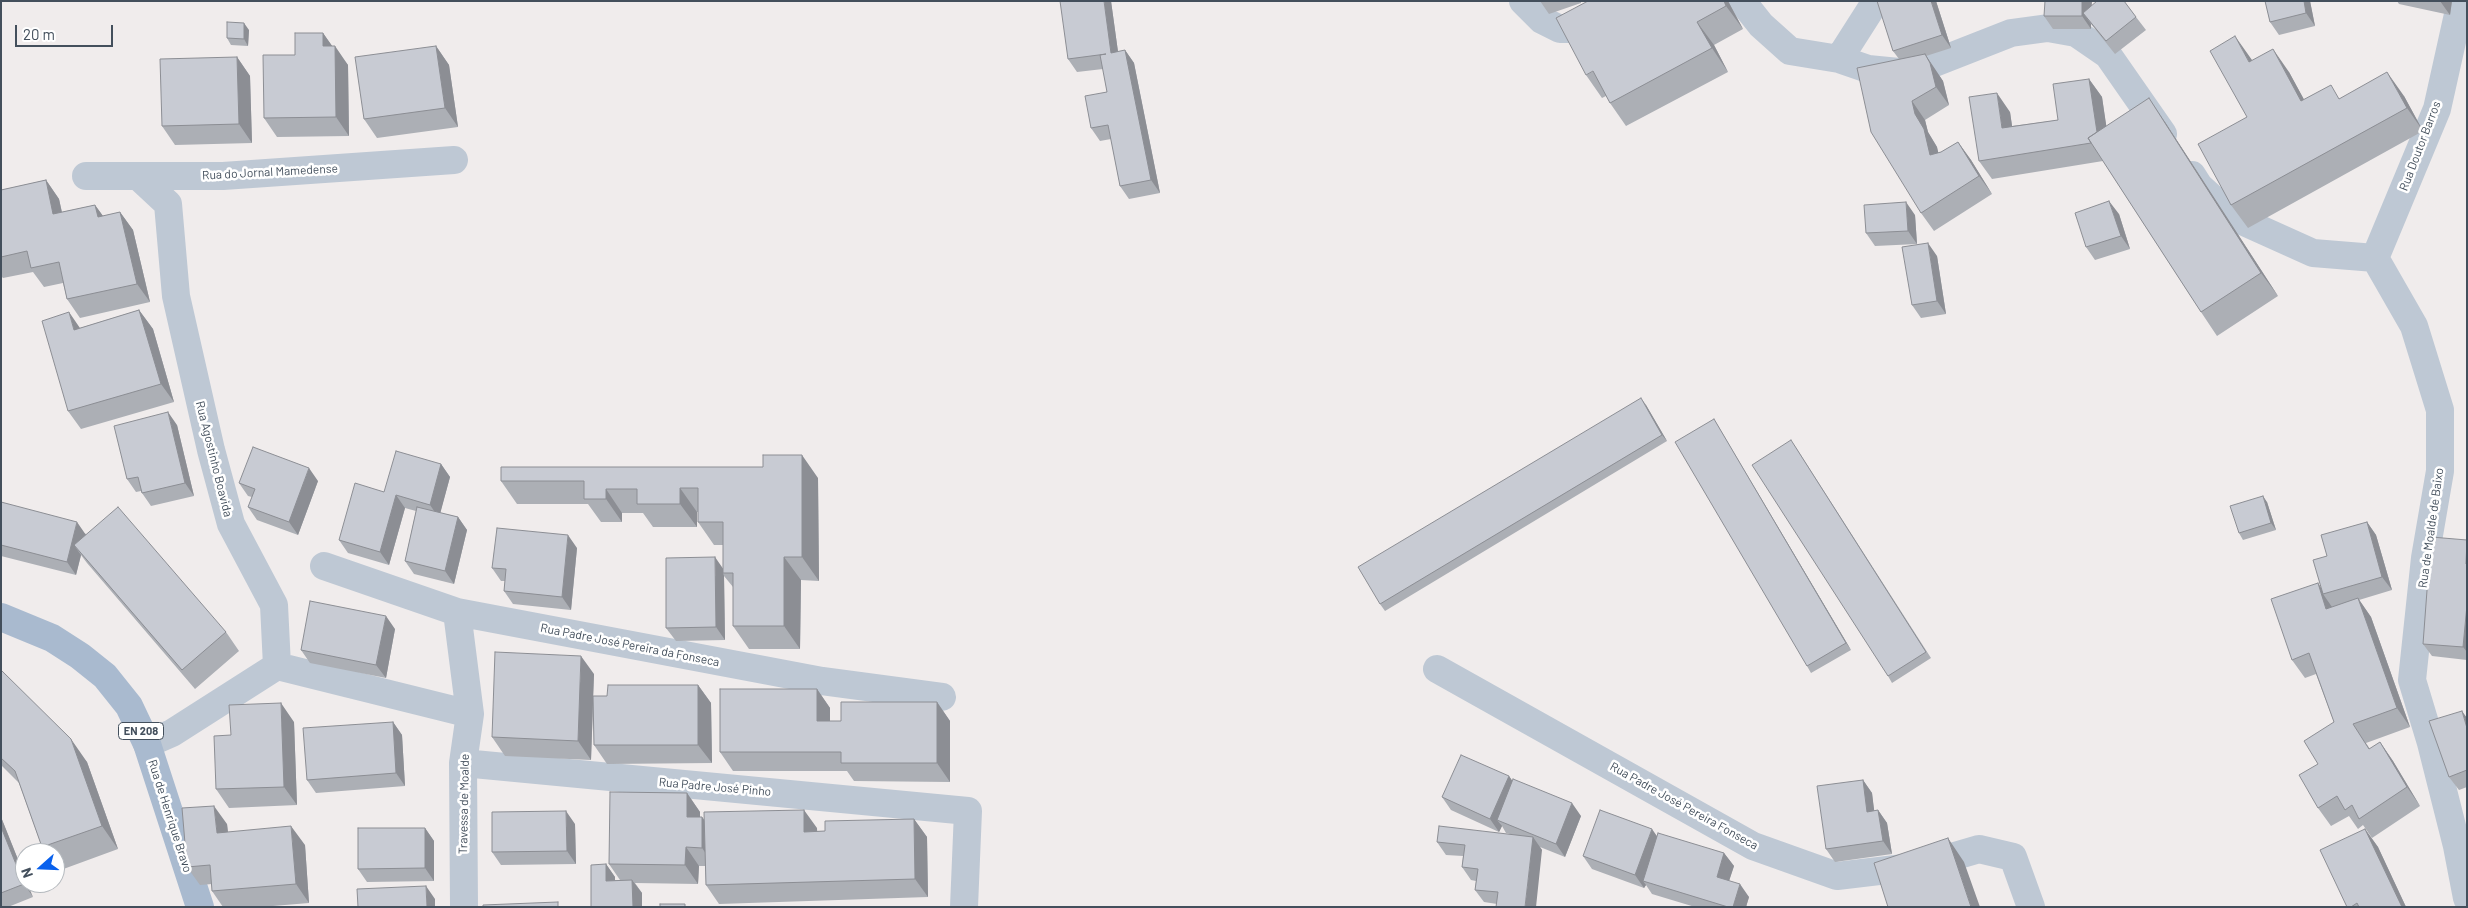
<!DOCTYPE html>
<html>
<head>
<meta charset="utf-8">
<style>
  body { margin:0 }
  #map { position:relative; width:2468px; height:908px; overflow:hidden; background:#f0ecec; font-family:Barlow,sans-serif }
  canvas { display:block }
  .frame { position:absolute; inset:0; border:2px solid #434f5c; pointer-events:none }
  .north { position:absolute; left:15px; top:843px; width:50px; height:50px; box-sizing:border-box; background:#fff; border:1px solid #b4b9be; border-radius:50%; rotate:250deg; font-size:14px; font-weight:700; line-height:20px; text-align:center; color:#434f5c }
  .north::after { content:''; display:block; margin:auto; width:18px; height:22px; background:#0961ed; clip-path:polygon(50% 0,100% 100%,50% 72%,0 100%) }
  .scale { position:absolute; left:15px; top:25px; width:98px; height:22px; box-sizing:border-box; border:2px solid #434f5c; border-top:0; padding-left:6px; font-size:15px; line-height:18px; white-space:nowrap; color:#434f5c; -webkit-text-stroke:4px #fff; paint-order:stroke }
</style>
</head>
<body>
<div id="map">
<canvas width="2468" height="908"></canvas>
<div class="frame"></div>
<div class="north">N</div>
<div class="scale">20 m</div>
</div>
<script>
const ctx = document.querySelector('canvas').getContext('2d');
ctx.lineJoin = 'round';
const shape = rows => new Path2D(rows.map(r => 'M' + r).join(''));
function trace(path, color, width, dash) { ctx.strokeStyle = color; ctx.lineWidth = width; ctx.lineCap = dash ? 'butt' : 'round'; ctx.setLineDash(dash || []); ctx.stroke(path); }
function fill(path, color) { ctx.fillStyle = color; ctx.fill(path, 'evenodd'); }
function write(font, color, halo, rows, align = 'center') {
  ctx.font = font + ' Barlow,sans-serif'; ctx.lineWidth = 5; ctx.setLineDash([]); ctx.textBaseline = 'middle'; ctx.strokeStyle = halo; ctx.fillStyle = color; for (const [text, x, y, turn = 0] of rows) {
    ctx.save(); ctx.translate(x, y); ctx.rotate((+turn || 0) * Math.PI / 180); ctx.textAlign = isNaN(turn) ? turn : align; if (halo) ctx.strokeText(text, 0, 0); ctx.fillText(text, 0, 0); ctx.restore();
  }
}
trace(shape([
  [1523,1,1542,20,1560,29,1581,29,1634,1],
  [1742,1,1761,25,1790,51,1839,59,1868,69,1909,73,2011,33,2048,28,2076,33,2108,55,2163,134],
  [1839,59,1876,1],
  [2192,175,2199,186,2233,217,2313,253,2375,258],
  [86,176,223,176,454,160],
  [139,177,168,204,176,296,211,450,231,524,274,605,277,666,470,714],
  [2375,258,2414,326,2440,410,2440,471,2425,558,2412,680,2431,743,2457,846,2467,898],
  [2375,258,2437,109,2461,1],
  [324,566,457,612,822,681,942,697],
  [457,612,470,714,463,763,464,907],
  [1437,669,1753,846,1837,876,1921,866,1979,849,2013,857,2031,907],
  [147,744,172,733,277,666],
  [463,763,968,811,964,907]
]), '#bec8d4', 28);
trace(shape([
  [1,617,52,638,80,656,105,676,129,706,147,744,200,907]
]), '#a9bacf', 28);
fill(shape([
  [1111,1,1118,52,1125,50,1134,63,1160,193,1129,199,1120,186,1111,139,1100,141,1091,128,1107,92,1103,69,1077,72,1068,59],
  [1540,1,1581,1,1581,3,1549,14],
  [1728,1,1743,29,1714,45,1728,72,1626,126,1610,103,1606,96,1602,98,1586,75],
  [1936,1,1951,48,1926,56,1943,81,1949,105,1925,120,1928,132,1937,147,1938,153,1941,152,1958,142,1971,160,1992,194,1934,231,1921,213,1899,59,1893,51],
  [2265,1,2310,1,2315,26,2279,35,2270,22],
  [2397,1,2452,1,2450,15,2399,4],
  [2092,6,2136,17,2146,30,2115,54,2091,24,2091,29,2053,29,2044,16],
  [249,30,248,46,231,45,227,38],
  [323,33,332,46,348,65,349,136,277,137,264,118,295,55],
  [436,46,449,65,458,127,377,138,364,119],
  [237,57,250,76,252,143,175,145,162,126],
  [2252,61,2289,72,2304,100,2404,96,2423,131,2248,228,2231,205,2247,117],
  [2089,79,2102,97,2106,126,2165,122,2278,296,2217,336,2201,312,2103,161,1992,179,1979,161,2010,112,2012,126,2058,120],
  [46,180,59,199,62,212,95,205,103,216,120,212,133,230,150,302,80,318,67,299,63,283,44,287,33,272,3,278,1,276,1,190],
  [2119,214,2130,249,2095,260,2086,247],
  [1915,215,1917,244,1875,246,1866,233],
  [1937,256,1946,314,1921,318,1912,305],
  [139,310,153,329,174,402,81,429,68,411,80,328],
  [1646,405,1667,441,1385,611,1380,604],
  [1714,419,1851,650,1811,673,1807,666],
  [177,425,194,496,151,506,142,493,141,491,136,492,127,479],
  [1795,446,1931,658,1892,683,1888,676],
  [441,464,450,477,440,513,458,517,467,530,454,584,414,574,405,561,416,511,405,508,389,565,348,553,339,540,384,492],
  [818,478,819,581,801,580,800,649,749,649,733,626,733,587,724,576,725,640,676,641,666,628,723,568,723,545,714,545,698,522,698,512,697,512,697,527,653,527,643,513,622,513,622,522,601,522,588,504,517,504,501,481],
  [318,481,298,535,257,520,248,507,252,497,248,496,239,483],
  [1,502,86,534,226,632,239,651,195,689,87,563,81,555,76,575,1,556],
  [2267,502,2276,530,2243,540,2239,533],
  [2367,522,2376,535,2392,590,2359,600,2371,617,2410,727,2366,743,2370,749,2380,742,2393,761,2420,806,2372,838,2363,825,2358,829,2349,816,2331,826,2318,808,2318,764,2334,722,2316,674,2305,678,2292,660,2318,583,2322,590,2327,556],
  [2467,540,2467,660,2432,656,2423,644],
  [577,548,571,610,513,604,504,591,505,581,501,581,492,568],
  [395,629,386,678,310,663,301,650],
  [1,670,87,762,118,849,58,871,55,866,55,853,46,853,42,847,19,783,1,765],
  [594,674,593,696,607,696,698,685,711,703,712,763,607,764,594,745,593,705,591,760,505,756,492,737],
  [817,689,830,708,830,721,841,721,937,702,950,721,950,782,854,781,847,771,733,771,720,752],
  [2467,718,2467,787,2459,790,2449,777],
  [294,722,297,805,229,808,216,789,231,735],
  [393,722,402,735,405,786,316,793,307,780],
  [1509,776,1512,781,1581,816,1565,857,1540,847,1542,850,1497,904,1484,902,1475,890,1476,881,1471,880,1462,867,1463,856,1446,855,1437,842,1510,834,1506,833,1502,826,1499,832,1451,810,1442,797],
  [1863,780,1872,793,1874,811,1878,810,1887,823,1892,854,1835,862,1826,849],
  [687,793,700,812,700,817,702,817,705,820,817,828,817,831,825,831,914,819,927,837,928,897,719,904,706,885,705,866,699,866,698,884,635,883,642,893,642,907,591,907,606,864,615,877,615,880,620,880,609,864],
  [1,817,25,877,25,883,33,897,8,907,1,907],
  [227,824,228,832,305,845,309,903,261,907,223,907,212,891,212,884,200,885,187,867],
  [575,824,576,864,501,865,492,852],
  [425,828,434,841,434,881,367,882,358,869],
  [2365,829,2378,847,2406,907,2347,907],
  [1657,836,1724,853,1734,866,1729,881,1749,897,1746,907,1695,907,1652,894,1646,885,1644,888,1592,869,1583,856]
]), '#acafb5');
fill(shape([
  [1104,1,1111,1,1120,66,1111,53],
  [1724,1,1728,1,1743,29,1726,6],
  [1931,1,1936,1,1951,48,1942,35],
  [2082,1,2092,1,2091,23,2083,13,2091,24,2091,29,2082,16],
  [2304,1,2310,1,2315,26,2306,13],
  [2440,1,2452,1,2450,15],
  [1697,22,1714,45,1728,72,1712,48],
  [244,23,249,30,248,46,244,39],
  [323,33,335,50,335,46,348,65,349,136,336,117,323,46],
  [2235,36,2252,60,2266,86,2249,62],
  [436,46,449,65,458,127,445,108],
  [2273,49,2289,72,2318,125,2301,101],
  [1125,50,1134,63,1160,193,1151,180],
  [1925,54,1943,81,1949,105,1936,87],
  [237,57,250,76,252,143,239,124],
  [2387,72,2404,96,2423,131,2407,108],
  [2089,79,2102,97,2111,157,2098,139],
  [1997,93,2010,112,2015,146,2002,128],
  [2149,98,2165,122,2278,296,2261,273],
  [1912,101,1925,120,1928,132,1937,147,1943,173,1930,155,1915,114],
  [1958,142,1971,160,1992,194,1979,176],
  [46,180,59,199,66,232,53,214],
  [2109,201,2119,214,2130,249,2121,236],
  [1906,202,1915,215,1917,244,1908,231],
  [95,205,108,223,98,217],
  [120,212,133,230,150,302,137,284],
  [1928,243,1937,256,1946,314,1937,301],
  [139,310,153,329,174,402,161,384],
  [69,312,82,331,74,330],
  [1641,398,1646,405,1667,441,1662,435],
  [168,412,177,425,194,496,185,483],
  [1714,419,1718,426,1851,650,1846,643],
  [802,455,818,478,819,581,802,557],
  [441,464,450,477,439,518,430,505],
  [309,468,318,481,298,535,289,522],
  [680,488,697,512,697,527,680,504],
  [606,489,622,513,622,522,606,499],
  [396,495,405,508,389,565,380,552],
  [2263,496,2267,502,2276,530,2271,523],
  [458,517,467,530,454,584,445,571],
  [77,522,86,535,74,545,81,555,76,575,67,562],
  [2367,522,2376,535,2392,590,2382,577],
  [568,535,577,548,571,610,562,597],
  [715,557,724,570,723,573,724,576,725,640,716,627],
  [784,557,801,580,800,649,784,626],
  [2318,583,2325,594,2323,594,2332,607,2326,609],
  [2358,598,2371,617,2410,727,2397,708],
  [2467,605,2467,652,2463,647],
  [386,616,395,629,386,678,376,665],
  [581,656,594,674,591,760,578,741],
  [698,685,711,703,712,763,698,745],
  [817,689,830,708,830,740,817,721],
  [937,702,950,721,950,782,937,763],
  [281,703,294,722,297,805,284,787],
  [2462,711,2467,718,2467,728],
  [393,722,402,735,405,786,396,773],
  [71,739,87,762,118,849,102,826],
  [2380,742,2393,761,2420,806,2407,787],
  [1509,776,1518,789,1497,820,1502,826,1499,832,1490,819],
  [1863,780,1872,793,1876,825,1867,812],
  [687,793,700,812,700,836,687,817],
  [1572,803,1581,816,1565,857,1556,844],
  [214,806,227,824,230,851,217,833],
  [804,810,817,828,818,850,804,832],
  [1878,810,1887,823,1892,854,1883,841],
  [566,811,575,824,576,864,567,851],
  [1,817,25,877,25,883,27,883,33,897,24,884,1,827],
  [702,817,715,836,715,866,702,848],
  [914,819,927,837,928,897,915,879],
  [291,826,305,845,309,903,296,884],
  [425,828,434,841,434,881,425,868],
  [1652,829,1661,842,1643,881,1646,885,1644,888,1635,875],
  [2365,829,2378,847,2406,907,2402,907],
  [1533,837,1542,850,1536,907,1525,907],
  [1948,838,1964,862,1980,907,1971,907],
  [686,847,699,866,698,884,685,865],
  [1724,853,1734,866,1726,890,1717,877],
  [606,864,615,877,615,894,606,881],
  [632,880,642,893,642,907,633,907],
  [1740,884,1749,897,1746,907,1733,907],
  [426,886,435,899,435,907,427,907]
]), '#8c8e94');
const building = shape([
  [1060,1,1104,1,1111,53,1125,50,1151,180,1120,186,1108,125,1091,128,1085,96,1107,92,1100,55,1106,54,1068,59,1060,1],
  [1588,1,1724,1,1726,6,1697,22,1712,48,1610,103,1593,71,1586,75,1556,18,1588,1],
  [1877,1,1931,1,1942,35,1893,51,1877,1],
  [2045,1,2082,1,2082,16,2044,16,2045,1],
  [2097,1,2124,1,2136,17,2106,41,2083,13,2097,1],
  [2265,1,2304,1,2306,13,2270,22,2265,1],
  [227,22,244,23,244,39,227,38,227,22],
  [295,33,323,33,323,46,335,46,336,117,264,118,263,55,295,55,295,33],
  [2235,36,2249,62,2273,49,2301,101,2331,85,2339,99,2387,72,2407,108,2231,205,2198,144,2247,117,2210,51,2235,36],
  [436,46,445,108,364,119,355,57,436,46],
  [1925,54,1930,63,1936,87,1912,101,1915,114,1924,129,1930,155,1941,152,1958,142,1979,176,1921,213,1871,132,1857,68,1925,54],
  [237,57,239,124,162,126,160,59,237,57],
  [2089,79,2097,132,2088,138,2091,143,1979,161,1969,97,1997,93,2002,128,2058,120,2053,84,2089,79],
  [2149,98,2261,273,2201,312,2088,138,2149,98],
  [46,180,53,214,95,205,98,217,120,212,137,284,67,299,59,262,31,268,27,251,1,257,1,190,46,180],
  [2109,201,2121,236,2086,247,2075,213,2109,201],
  [1906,202,1908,231,1866,233,1864,205,1906,202],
  [1928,243,1937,301,1912,305,1902,247,1928,243],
  [139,310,161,384,68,411,42,321,69,312,74,330,139,310],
  [1641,398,1662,435,1380,604,1358,567,1641,398],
  [168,412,185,483,142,493,138,477,127,479,114,426,168,412],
  [1714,419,1846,643,1807,666,1675,442,1714,419],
  [1791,440,1926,652,1888,676,1752,465,1791,440],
  [253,447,309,468,289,522,248,507,255,489,239,483,253,447],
  [396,451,441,464,430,505,396,495,380,552,339,540,355,483,384,492,396,451],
  [763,455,802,455,802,557,784,557,784,626,733,626,733,573,723,573,723,522,698,522,698,488,680,488,680,504,637,504,637,489,606,489,606,499,584,499,584,481,501,481,501,467,763,467,763,455],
  [2263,496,2271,523,2239,533,2230,506,2263,496],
  [1,502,77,522,67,562,1,545,1,502],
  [118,507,226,632,182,670,74,545,118,507],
  [417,507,458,517,445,571,405,561,417,507],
  [2367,522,2382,577,2323,594,2313,560,2327,556,2321,535,2367,522],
  [497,528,568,535,562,597,504,591,506,569,492,568,497,528],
  [2431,537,2467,540,2466,564,2467,564,2467,605,2463,647,2423,644,2431,537],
  [715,557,716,627,666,628,666,558,715,557],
  [2318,583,2326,609,2358,598,2397,708,2353,724,2369,749,2380,742,2407,787,2359,819,2352,805,2345,810,2337,796,2318,808,2299,775,2318,764,2304,741,2334,722,2309,653,2292,660,2271,599,2318,583],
  [310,601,386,616,376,665,301,650,310,601],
  [495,652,581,656,578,741,492,737,495,652],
  [1,670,71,739,102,826,42,847,15,771,1,758,1,670],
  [608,685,698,685,698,745,594,745,593,696,607,696,608,685],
  [720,689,817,689,817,721,841,721,841,702,937,702,937,763,841,763,841,752,720,752,720,689],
  [281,703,284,787,216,789,214,736,231,735,229,705,281,703],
  [2462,711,2467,728,2467,770,2449,777,2429,721,2462,711],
  [393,722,396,773,307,780,303,728,393,722],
  [1461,755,1509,776,1490,819,1442,797,1461,755],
  [1513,779,1572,803,1556,844,1497,820,1513,779],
  [1863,780,1867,812,1878,810,1883,841,1826,849,1817,786,1863,780],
  [610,792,687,793,687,817,702,817,702,848,686,847,685,865,609,864,610,792],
  [214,806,217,833,291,826,296,884,212,891,210,865,187,867,182,808,214,806],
  [804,810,804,832,825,831,825,821,914,819,915,879,706,885,704,812,804,810],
  [1600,810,1652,829,1635,875,1583,856,1600,810],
  [566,811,567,851,492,852,492,812,566,811],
  [1439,826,1533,837,1525,907,1496,907,1498,892,1475,890,1478,869,1462,867,1465,845,1437,842,1439,826],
  [1,827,24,884,1,893,1,827],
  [358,828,425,828,425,868,358,869,358,828],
  [2365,829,2402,907,2359,907,2357,903,2351,907,2347,907,2320,850,2365,829],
  [1658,833,1724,853,1717,877,1740,884,1733,907,1728,907,1643,881,1658,833],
  [1948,838,1971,907,1888,907,1874,863,1948,838],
  [606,864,606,881,632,880,633,907,591,907,591,865,606,864],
  [426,886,427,907,358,907,357,889,426,886],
  [558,902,558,907,483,907,483,905,558,902],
  [660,904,685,904,685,907,660,907,660,904]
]);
fill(building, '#c8cbd3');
trace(building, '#8c8e94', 1);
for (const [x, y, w] of [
  [141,731,45]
]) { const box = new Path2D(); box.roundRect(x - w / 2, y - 8.5, w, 17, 4); ctx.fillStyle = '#fff'; ctx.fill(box); trace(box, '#434f5c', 1); }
write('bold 11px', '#434f5c', null, [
  ["EN 208",141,731]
]);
write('12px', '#434f5c', '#fff', [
  ["Rua Doutor Barros",2420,146,-69],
  ["Rua do Jornal Mamedense",270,172,-3],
  ["Rua Agostinho Boavida",214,459,76],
  ["Rua de Moalde de Baixo",2431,528,-82],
  ["Rua Padre José Pereira da Fonseca",630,645,11],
  ["Rua Padre José Pinho",715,787,5],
  ["Travessa de Moalde",464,804,-89],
  ["Rua Padre José Pereira Fonseca",1684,806,29],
  ["Rua de Henrique Bravo",170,816,72]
]);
</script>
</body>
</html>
